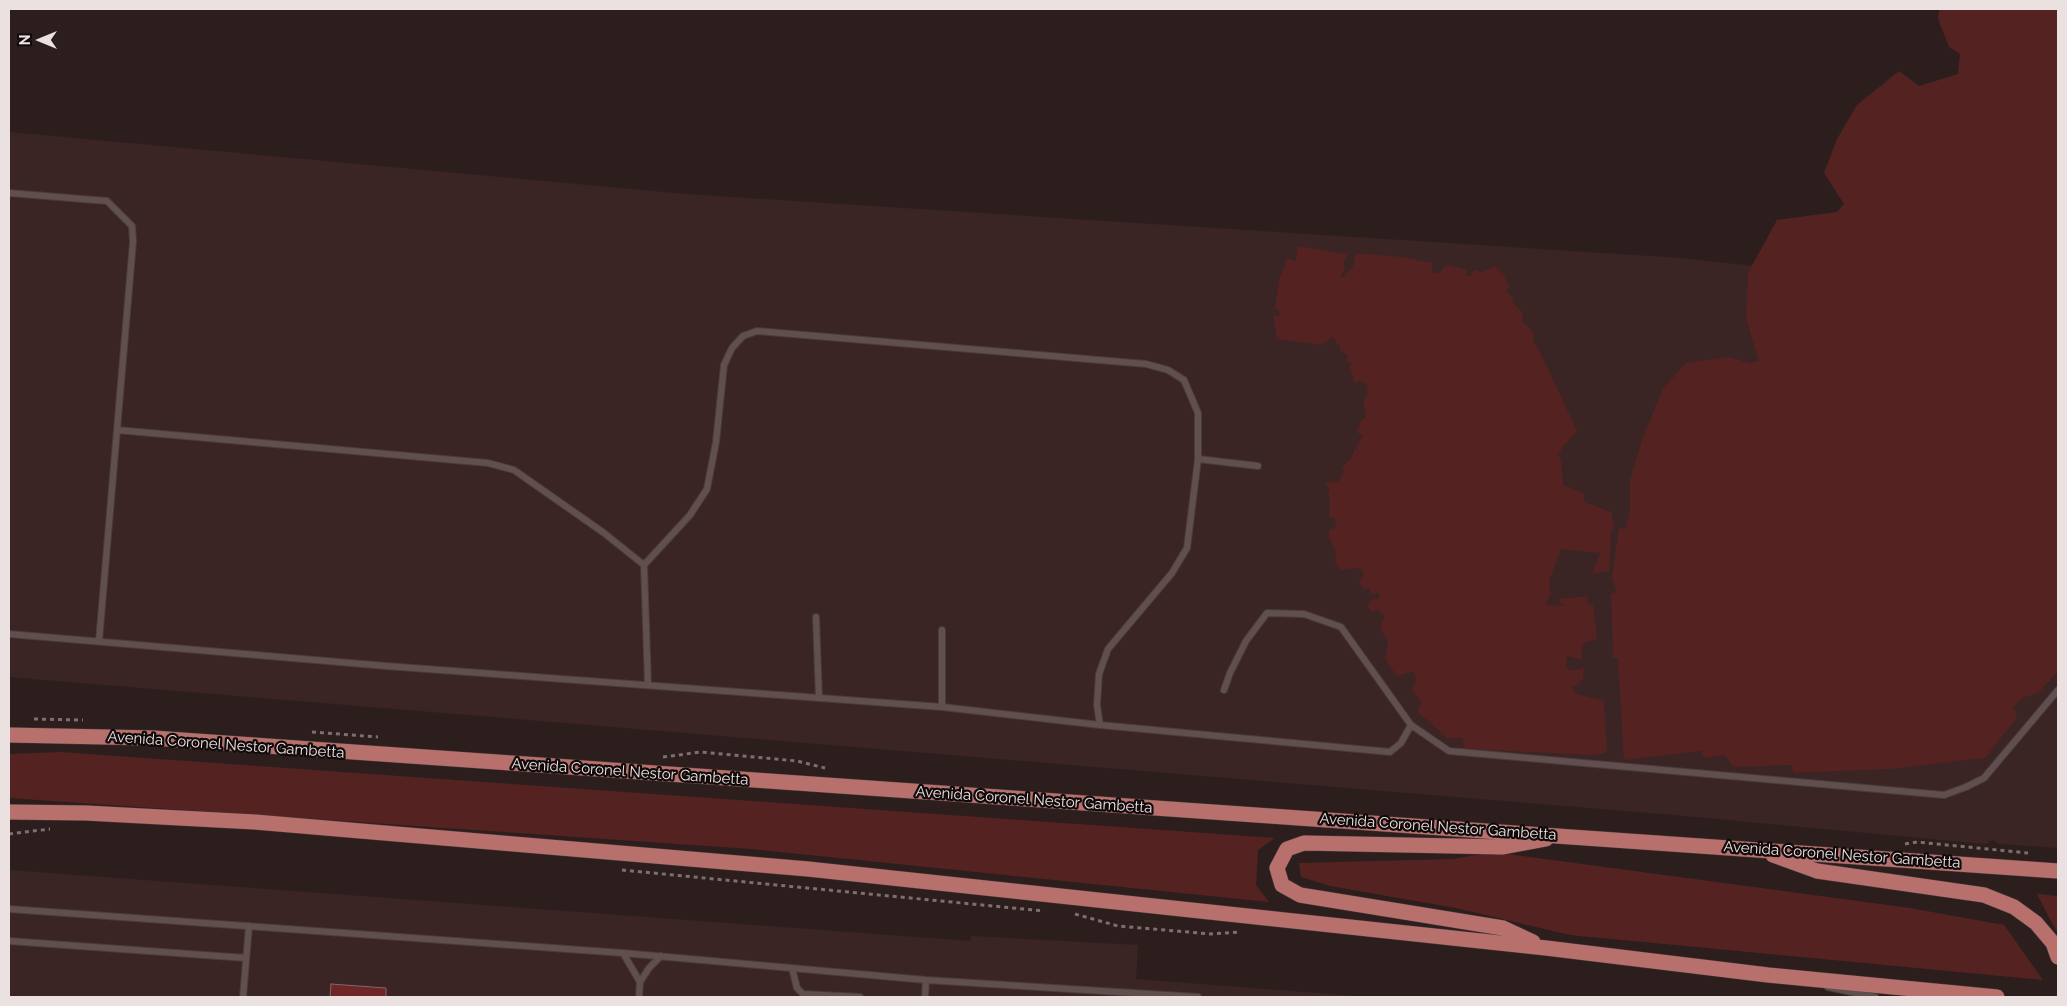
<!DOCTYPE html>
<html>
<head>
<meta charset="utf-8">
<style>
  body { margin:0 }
  #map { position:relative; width:2067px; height:1006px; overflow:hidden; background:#2d1e1e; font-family:Raleway,sans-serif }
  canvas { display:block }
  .frame { position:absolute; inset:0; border:10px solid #ebe1e0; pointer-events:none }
  .north { position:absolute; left:15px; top:15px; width:50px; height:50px; -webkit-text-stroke:4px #110a0a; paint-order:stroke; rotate:270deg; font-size:14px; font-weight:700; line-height:20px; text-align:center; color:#ebe1e0 }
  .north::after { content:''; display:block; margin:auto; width:18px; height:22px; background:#ebe1e0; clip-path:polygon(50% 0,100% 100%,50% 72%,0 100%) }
</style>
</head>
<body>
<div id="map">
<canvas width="2067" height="1006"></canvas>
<div class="frame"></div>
<div class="north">N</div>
</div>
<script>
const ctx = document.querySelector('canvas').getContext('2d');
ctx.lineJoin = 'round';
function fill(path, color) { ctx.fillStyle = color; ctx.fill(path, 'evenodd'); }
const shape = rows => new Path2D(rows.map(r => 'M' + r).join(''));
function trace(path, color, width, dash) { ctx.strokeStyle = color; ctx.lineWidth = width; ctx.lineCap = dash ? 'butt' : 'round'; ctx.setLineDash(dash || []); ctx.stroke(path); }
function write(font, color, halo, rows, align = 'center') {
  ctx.font = font + ' Raleway,sans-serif'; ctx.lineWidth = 4.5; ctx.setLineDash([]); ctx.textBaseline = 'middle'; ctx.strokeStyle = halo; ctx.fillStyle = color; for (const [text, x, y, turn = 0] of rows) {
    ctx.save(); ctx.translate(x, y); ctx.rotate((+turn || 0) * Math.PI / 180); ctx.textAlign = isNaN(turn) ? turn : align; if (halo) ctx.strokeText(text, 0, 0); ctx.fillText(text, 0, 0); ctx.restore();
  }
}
fill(shape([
  [9,132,686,194,1681,258,1772,268,2058,280,2058,848,1999,844,1993,840,1985,844,1674,815,9,677],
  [9,870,971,941,971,936,1138,945,1136,979,1369,997,9,997]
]), '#3a2524');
fill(shape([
  [1939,9,2058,9,2058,671,2038,693,2022,698,2013,707,2017,717,1985,758,1889,769,1794,773,1791,765,1733,767,1725,755,1705,758,1701,751,1624,760,1618,658,1613,658,1611,594,1617,592,1612,578,1619,528,1626,529,1630,510,1630,480,1643,437,1663,389,1686,363,1728,357,1750,363,1759,361,1746,318,1748,273,1777,220,1837,212,1844,204,1824,173,1837,139,1857,105,1899,71,1919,86,1958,74,1960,54,1949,47,1938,19],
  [1298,246,1346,254,1347,257,1343,261,1345,268,1341,277,1344,277,1353,266,1356,253,1402,257,1432,263,1432,272,1440,273,1445,265,1452,266,1467,270,1466,275,1472,276,1473,272,1477,270,1481,273,1494,266,1506,276,1505,280,1509,285,1507,292,1513,297,1512,301,1523,314,1522,321,1534,333,1533,341,1540,352,1577,431,1563,446,1558,456,1561,460,1563,485,1584,494,1584,502,1611,512,1614,526,1611,532,1609,571,1592,574,1600,553,1561,549,1549,581,1551,595,1545,605,1565,606,1560,602,1560,599,1588,596,1586,602,1593,605,1597,639,1583,643,1581,660,1567,656,1566,666,1570,671,1584,668,1583,679,1572,688,1576,694,1604,701,1607,752,1598,755,1464,749,1463,738,1447,738,1417,711,1422,703,1412,690,1416,680,1414,671,1397,676,1385,659,1388,641,1380,628,1385,614,1381,614,1378,610,1372,612,1369,609,1368,604,1372,599,1379,599,1380,596,1378,592,1374,595,1371,593,1370,588,1363,590,1359,581,1364,575,1360,568,1340,570,1335,563,1336,553,1329,537,1329,530,1335,528,1336,523,1335,518,1329,517,1330,500,1328,494,1330,490,1325,483,1339,481,1344,471,1342,468,1351,458,1355,448,1358,452,1357,445,1363,436,1357,432,1361,421,1366,417,1363,403,1368,392,1367,385,1360,380,1355,384,1350,367,1352,363,1347,362,1348,355,1340,350,1340,345,1336,342,1333,336,1322,345,1277,339,1273,315,1279,316,1280,312,1275,308,1279,281,1287,258,1296,261],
  [60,752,1275,838,1258,850,1256,885,1269,902,751,849,9,798,9,754],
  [1493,852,1910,908,2004,925,2043,980,1570,935,1456,908,1330,886,1301,877,1299,863,1453,859],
  [2037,894,2058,896,2058,933,2053,925]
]), '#522');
const building = shape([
  [331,984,386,988,386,997,330,997,331,984]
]);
fill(building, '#6e2627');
trace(building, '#7c6a69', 1);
const service = shape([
  [9,193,107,201,132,226,133,242,99,641],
  [117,430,488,463,514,470,604,533,644,565],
  [1198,459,1258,466],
  [816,617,819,698],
  [9,634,386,666,942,707,1100,725,1390,752,1401,743,1411,725],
  [648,685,644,565,690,515,707,489,716,442,724,365,732,348,743,336,757,331,1146,364,1168,370,1184,380,1198,413,1198,459,1187,548,1172,573,1108,649,1099,674,1097,705,1100,725],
  [1224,690,1230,673,1246,641,1267,613,1304,614,1341,627,1411,725,1449,751,1944,795,1966,787,1984,778,2058,690],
  [942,707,942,630],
  [9,909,623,953,926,980,1198,997],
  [9,941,246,958],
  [623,953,640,982],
  [792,968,797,988,803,994,860,997],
  [1828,987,1875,997],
  [243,997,249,926],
  [639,997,640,982,649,968,661,956],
  [925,997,926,980]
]);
const trunk = shape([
  [9,735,153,738,2058,871],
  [9,812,86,813,255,822,808,869,1546,948,1768,975,1997,997],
  [1773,855,1817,871,1984,895,2014,907,2036,923,2053,943,2058,957],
  [1533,942,1503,928,1300,895,1282,885,1277,868,1287,849,1304,843,1503,847,1546,839]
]);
trace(service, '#483c3c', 8);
trace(trunk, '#483c3c', 16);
trace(shape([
  [34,719,83,720],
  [312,732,378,737],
  [663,757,701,752,797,761,825,768],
  [9,834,50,829],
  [1905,844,1917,842,2028,853],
  [622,870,1044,911],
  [1075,914,1118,926,1211,934,1239,932]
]), '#7c6f6f', 3, [4, 4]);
trace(service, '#604f4e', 6);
trace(trunk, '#b8706d', 15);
write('15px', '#ebe1e0', '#110a0a', [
  ["Avenida Coronel Nestor Gambetta",226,745,4],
  ["Avenida Coronel Nestor Gambetta",630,772,4],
  ["Avenida Coronel Nestor Gambetta",1034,800,4],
  ["Avenida Coronel Nestor Gambetta",1438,827,4],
  ["Avenida Coronel Nestor Gambetta",1842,855,4]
]);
</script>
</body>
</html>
